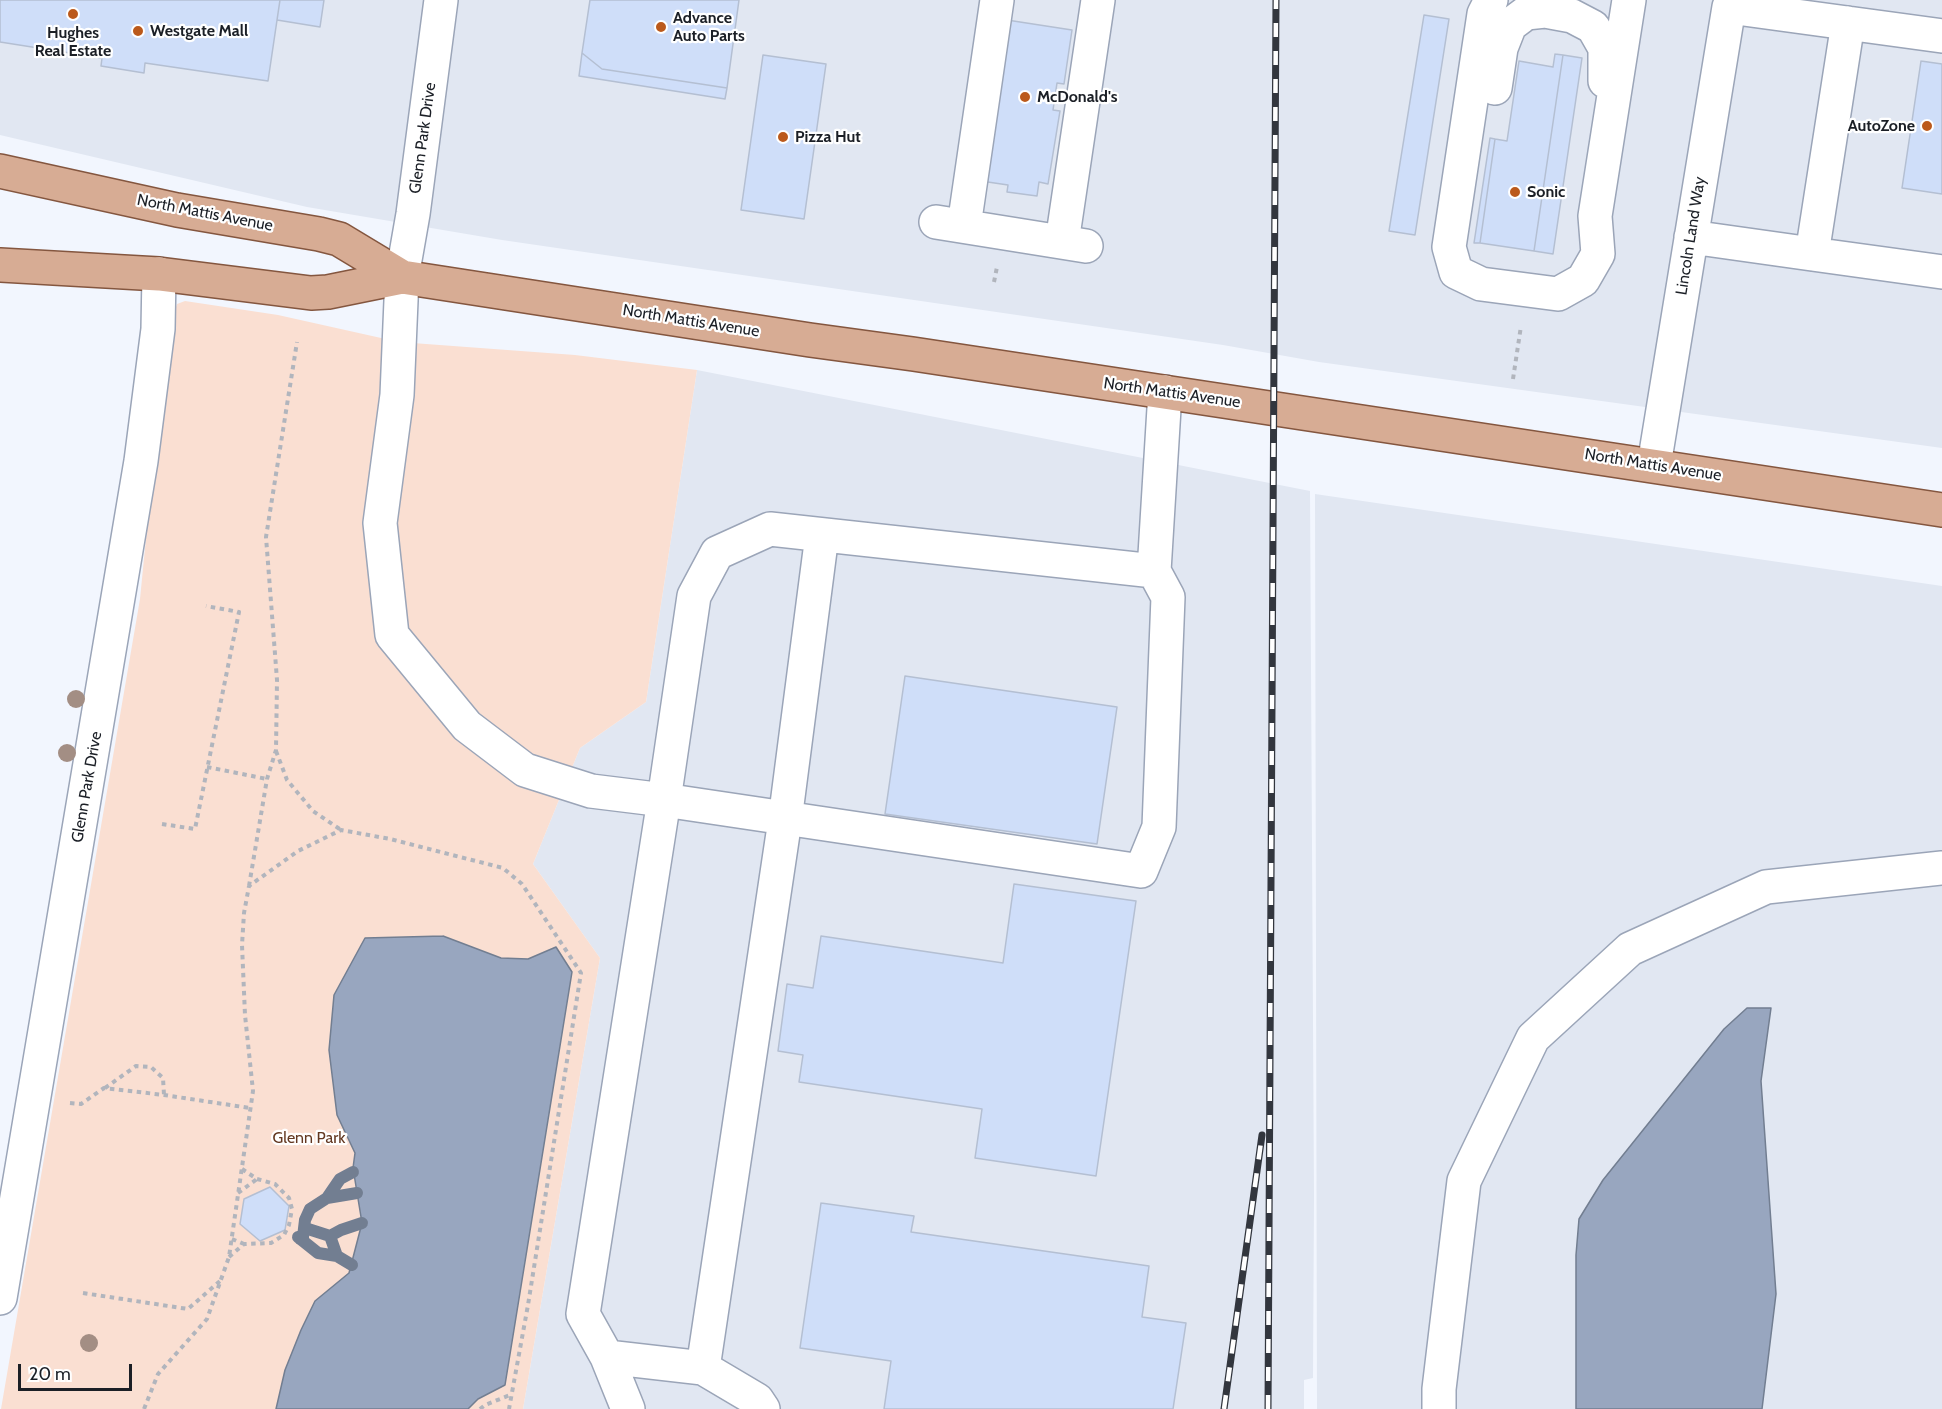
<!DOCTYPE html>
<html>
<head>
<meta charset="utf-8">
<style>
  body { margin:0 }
  #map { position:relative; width:1942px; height:1409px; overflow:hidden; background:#f2f6fe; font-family:Cabin,sans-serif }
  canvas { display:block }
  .scale { position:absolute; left:18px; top:1364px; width:114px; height:27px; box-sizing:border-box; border:3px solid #1b1f26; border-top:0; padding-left:8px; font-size:18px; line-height:21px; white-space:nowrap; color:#1b1f26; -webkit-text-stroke:4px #fff; paint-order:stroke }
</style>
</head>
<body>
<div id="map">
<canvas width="1942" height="1409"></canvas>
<div class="scale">20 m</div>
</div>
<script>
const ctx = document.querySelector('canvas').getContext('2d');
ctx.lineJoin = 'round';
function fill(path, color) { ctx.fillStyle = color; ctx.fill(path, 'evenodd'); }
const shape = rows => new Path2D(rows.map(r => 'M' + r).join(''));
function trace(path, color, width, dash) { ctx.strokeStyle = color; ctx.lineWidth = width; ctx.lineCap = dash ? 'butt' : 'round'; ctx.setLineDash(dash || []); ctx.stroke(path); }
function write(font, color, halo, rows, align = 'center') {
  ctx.font = font + ' Cabin,sans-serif'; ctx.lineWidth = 4.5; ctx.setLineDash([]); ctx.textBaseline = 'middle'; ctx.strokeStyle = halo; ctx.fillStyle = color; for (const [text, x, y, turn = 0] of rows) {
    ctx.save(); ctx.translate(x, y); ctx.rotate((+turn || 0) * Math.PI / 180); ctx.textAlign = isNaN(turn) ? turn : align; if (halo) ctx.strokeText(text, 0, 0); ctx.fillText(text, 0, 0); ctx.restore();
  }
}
fill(shape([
  [0,0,1942,0,1942,448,1319,362,1223,345,502,240,307,207,0,135],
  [697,370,1310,491,1314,1197,1313,1378,1304,1380,1304,1409,523,1409,600,958,533,864,580,748,646,702],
  [1315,494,1942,586,1942,1409,1317,1409]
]), '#e1e7f2');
fill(shape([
  [185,301,278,315,399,342,575,355,697,370,646,702,580,748,533,864,600,958,523,1409,1,1409,140,599,166,337,177,304]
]), '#fadfd2');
const water = shape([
  [443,936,501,958,528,959,556,947,572,972,505,1385,478,1399,468,1409,276,1409,285,1370,301,1330,315,1301,349,1273,362,1223,353,1168,355,1153,337,1115,329,1050,334,995,365,938,443,936],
  [1747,1008,1771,1008,1761,1081,1776,1294,1762,1409,1576,1409,1576,1255,1579,1219,1603,1180,1724,1029,1747,1008]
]);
fill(water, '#98a6bf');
trace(water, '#727e91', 1.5);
trace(shape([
  [327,1198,340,1179,353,1172],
  [305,1228,330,1236,337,1256,352,1265],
  [330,1236,341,1230,362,1223],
  [298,1237,318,1253,337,1256],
  [300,1239,303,1237,305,1220,310,1209,327,1198,357,1193]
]), '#727e91', 12);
const building = shape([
  [0,0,280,0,268,81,145,63,144,73,101,66,102,58,0,42,0,0],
  [280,0,324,0,320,27,277,20,280,0],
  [590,0,739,0,727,88,602,69,582,53,590,0],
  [1424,15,1449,19,1415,235,1389,231,1424,15],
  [1007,20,1072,30,1064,84,1057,83,1053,110,1060,111,1048,184,1039,182,1037,196,1007,192,1008,185,981,181,1007,20],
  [582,53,602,69,727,88,725,99,579,76,582,53],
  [1555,54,1563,55,1534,251,1480,243,1495,139,1507,141,1519,61,1553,67,1555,54],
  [763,55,826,64,804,219,741,210,763,55],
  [1563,55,1582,58,1553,254,1534,251,1563,55],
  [1921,61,1942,64,1942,194,1902,188,1921,61],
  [1490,138,1495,139,1480,243,1474,243,1490,138],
  [905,676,1117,707,1097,844,885,814,905,676],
  [1014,884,1136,901,1096,1176,975,1158,982,1109,799,1082,803,1055,778,1051,787,984,813,988,821,936,1003,963,1014,884],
  [270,1187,289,1206,285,1230,260,1241,240,1224,244,1199,270,1187],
  [821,1203,914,1216,911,1232,1149,1266,1142,1317,1186,1323,1173,1409,884,1409,891,1361,800,1348,821,1203]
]);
fill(building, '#cfdef9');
trace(building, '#b4bfd2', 1.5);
const minor = shape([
  [441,0,413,214,402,277,397,395,380,523,392,635,467,726,525,770,591,791,664,800,1141,871,1159,827,1168,597,1154,571,770,529,717,553,694,596,664,800,583,1314,607,1357,628,1409],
  [1491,0,1484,14,1449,247,1456,272,1481,284,1558,294,1583,280,1598,254,1595,216,1629,0],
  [1848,23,1812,254,1942,272],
  [1495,88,1501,48,1510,25,1526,13,1545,11,1572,16,1593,27,1605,48,1605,81],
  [936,222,1086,246],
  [964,226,997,0],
  [1691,237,1812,254],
  [1062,242,1098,0],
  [1654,465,1729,7,1942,36],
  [1154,571,1165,392],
  [0,1298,141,461,158,329,159,274],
  [607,1357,703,1368],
  [763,1409,757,1400,703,1368,785,820,822,535],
  [1439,1409,1439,1389,1464,1181,1533,1038,1630,949,1766,887,1942,868]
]);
const major = shape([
  [0,171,177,210,319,234,339,239,402,277],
  [0,265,159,274,311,293,328,292,402,277,810,340,913,354,1942,510]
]);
trace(minor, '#9ba5b8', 36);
trace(major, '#84563f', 36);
trace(shape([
  [994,282,997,267],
  [1513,379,1521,326],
  [276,751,287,780,313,811,341,830],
  [207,767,267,779],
  [162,824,195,829,239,612,206,606],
  [249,886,267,779,276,750,277,680,266,537,297,342],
  [105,1088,136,1066,151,1067,163,1078,164,1095],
  [70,1103,81,1104,104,1088,164,1095,250,1108],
  [238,1193,257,1179],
  [232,1239,244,1244],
  [229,1257,244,1244,271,1243,284,1235,289,1225,292,1209,289,1198,275,1184,257,1179,242,1169],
  [83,1293,188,1309,220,1281],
  [144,1409,158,1374,207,1319,229,1257,253,1091,245,1015,242,945,244,913,249,886,298,851,341,830,390,839,503,868,522,884,581,973,528,1305,509,1409],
  [480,1409,485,1405,510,1395]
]), '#b1b5bd', 4, [4.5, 4.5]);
trace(minor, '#fff', 33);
trace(major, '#d7ac94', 33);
const rail = shape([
  [1224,1409,1262,1135],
  [1268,1409,1276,0]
]);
trace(rail, '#32363e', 7);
trace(rail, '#fff', 4.5, [14]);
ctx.fillStyle = '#a38e84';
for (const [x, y] of [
  [76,699],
  [67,753],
  [89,1343]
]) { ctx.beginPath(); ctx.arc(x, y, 9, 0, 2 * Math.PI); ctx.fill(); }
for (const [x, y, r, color] of [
  [73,14,6,"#bb591b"],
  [661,27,6,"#bb591b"],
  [138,31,6,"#bb591b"],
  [1025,97,6,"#bb591b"],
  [1927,126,6,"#bb591b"],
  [783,137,6,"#bb591b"],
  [1515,192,6,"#bb591b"]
]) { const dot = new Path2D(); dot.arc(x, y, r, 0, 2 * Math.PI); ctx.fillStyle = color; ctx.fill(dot); trace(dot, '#fff', 2); }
write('bold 16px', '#1b1f26', '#fff', [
  ["Advance",673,18],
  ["Auto Parts",673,36],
  ["Westgate Mall",150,31],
  ["Hughes",73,33,"center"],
  ["Real Estate",73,51,"center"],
  ["McDonald's",1037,97],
  ["AutoZone",1915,126,"right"],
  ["Pizza Hut",795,137],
  ["Sonic",1527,192]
], 'left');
write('16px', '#1b1f26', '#fff', [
  ["Glenn Park Drive",423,138,-82],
  ["North Mattis Avenue",205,213,11],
  ["Lincoln Land Way",1691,236,-81],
  ["North Mattis Avenue",691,321,9],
  ["North Mattis Avenue",1172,393,8],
  ["North Mattis Avenue",1653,465,9],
  ["Glenn Park Drive",87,787,-80]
]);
write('16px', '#633821', '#fff', [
  ["Glenn Park",309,1138]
]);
</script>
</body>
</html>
